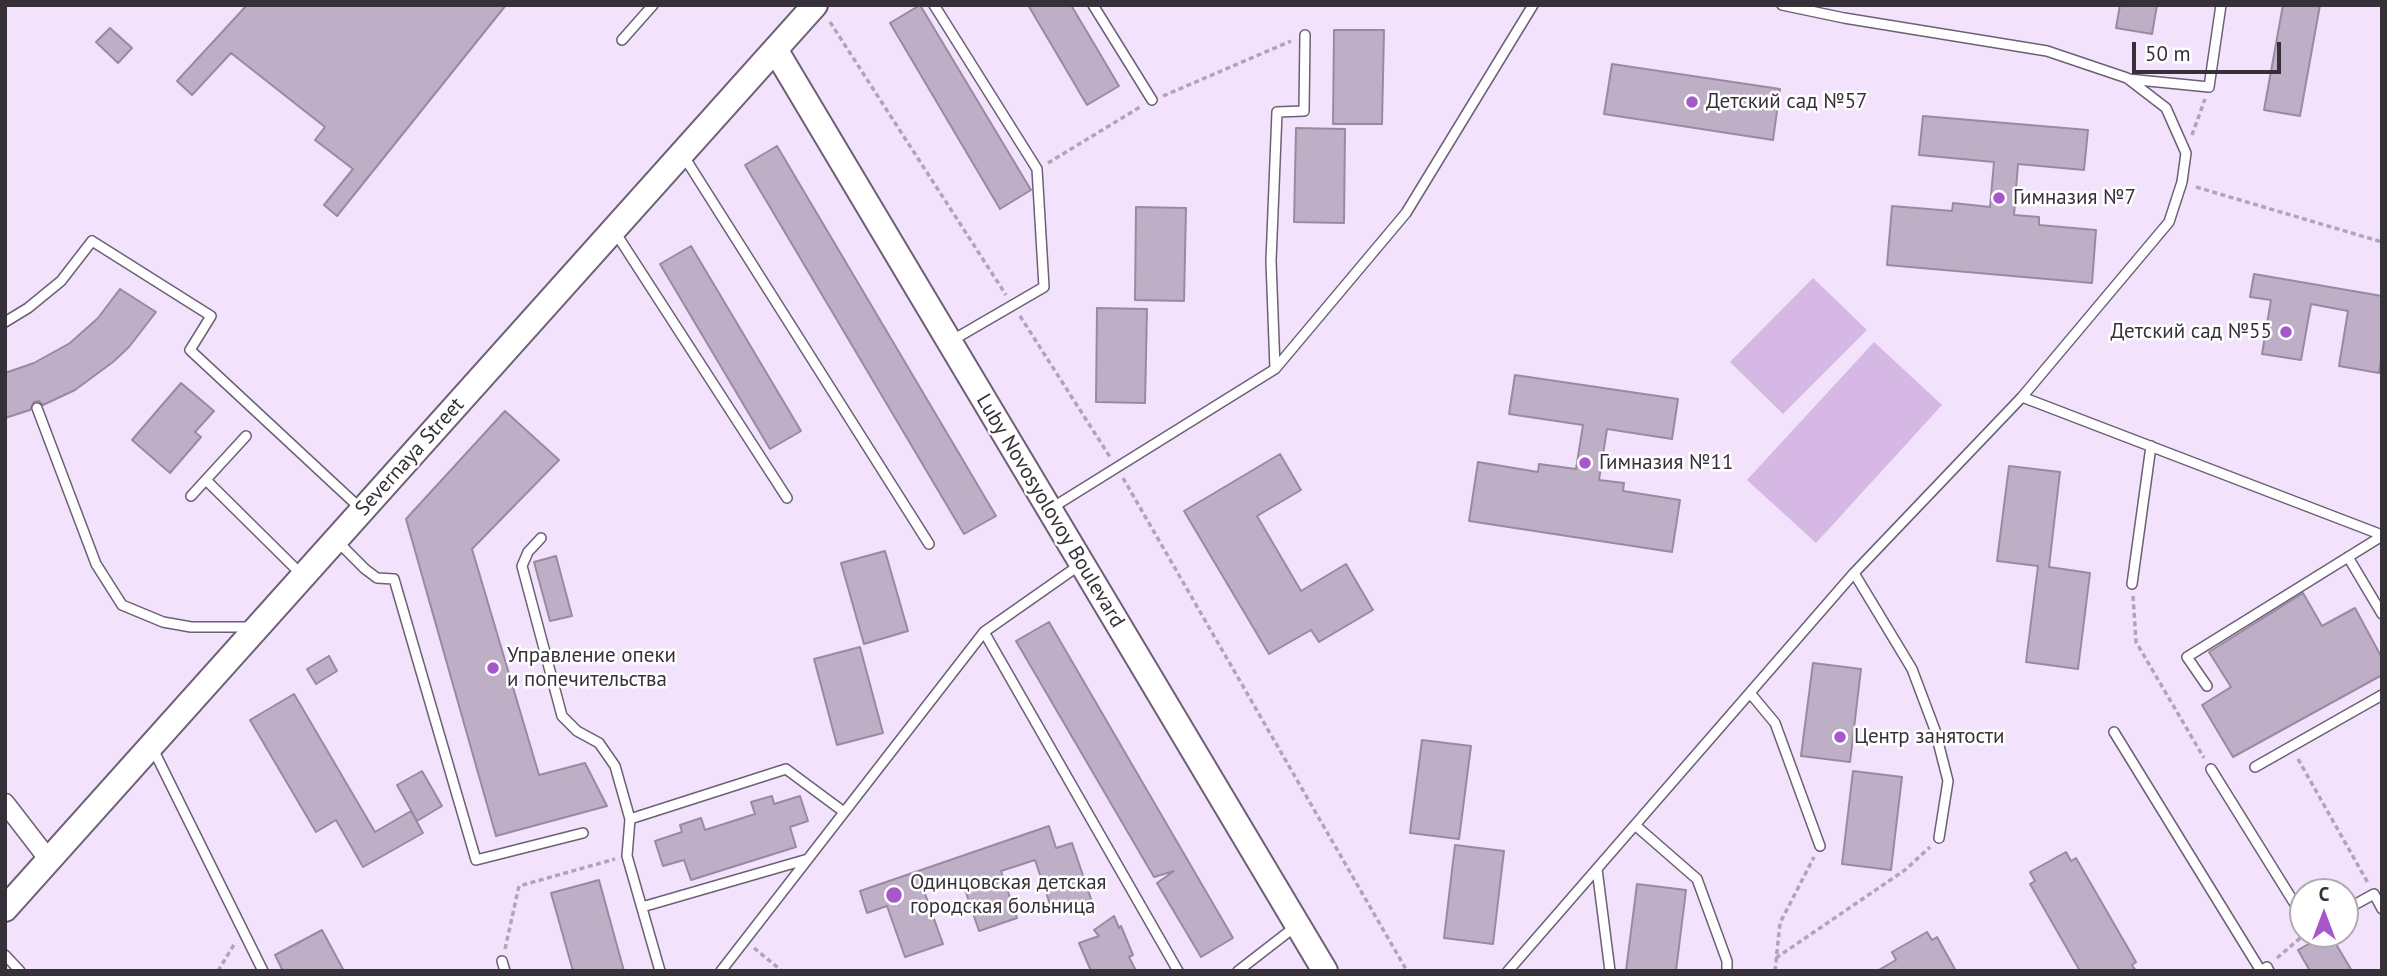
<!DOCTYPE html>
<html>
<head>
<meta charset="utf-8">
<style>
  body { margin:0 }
  #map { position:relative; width:2387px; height:976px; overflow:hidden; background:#f3e2fb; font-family:"PT Sans",sans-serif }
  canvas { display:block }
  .frame { position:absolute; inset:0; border:7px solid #363039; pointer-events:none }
  .north { position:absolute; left:2289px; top:878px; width:70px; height:70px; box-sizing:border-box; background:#fff; border:2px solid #afacb0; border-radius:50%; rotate:0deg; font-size:19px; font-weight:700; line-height:28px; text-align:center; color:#363039 }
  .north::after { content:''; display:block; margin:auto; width:24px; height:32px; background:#a657c9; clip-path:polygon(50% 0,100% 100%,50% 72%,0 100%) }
  .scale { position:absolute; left:2132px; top:42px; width:149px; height:32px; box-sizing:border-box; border:4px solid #363039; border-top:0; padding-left:9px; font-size:21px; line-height:24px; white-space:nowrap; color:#363039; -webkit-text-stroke:5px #fff; paint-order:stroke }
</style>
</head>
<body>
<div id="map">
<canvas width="2387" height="976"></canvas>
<div class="frame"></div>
<div class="north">С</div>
<div class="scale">50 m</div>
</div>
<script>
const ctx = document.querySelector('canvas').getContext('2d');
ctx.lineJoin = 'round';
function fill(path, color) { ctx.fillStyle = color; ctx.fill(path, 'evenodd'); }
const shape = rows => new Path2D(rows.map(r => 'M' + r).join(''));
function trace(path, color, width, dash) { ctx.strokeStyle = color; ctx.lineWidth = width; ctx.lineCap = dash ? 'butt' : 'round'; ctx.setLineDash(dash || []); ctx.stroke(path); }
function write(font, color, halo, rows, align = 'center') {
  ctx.font = font + ' "PT Sans",sans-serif'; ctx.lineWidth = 5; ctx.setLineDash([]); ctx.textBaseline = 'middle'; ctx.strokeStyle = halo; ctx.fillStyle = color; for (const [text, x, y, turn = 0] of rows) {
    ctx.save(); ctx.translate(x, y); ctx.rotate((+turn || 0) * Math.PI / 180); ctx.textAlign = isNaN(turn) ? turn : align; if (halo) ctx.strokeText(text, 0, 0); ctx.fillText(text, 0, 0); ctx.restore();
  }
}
fill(shape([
  [1813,278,1867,330,1783,414,1730,362],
  [1874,342,1942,405,1816,543,1747,480]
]), '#d5b8e3');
const building = shape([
  [247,5,506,5,337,216,324,205,353,169,315,140,325,127,231,53,192,95,177,81,247,5],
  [920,5,1031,190,1000,209,890,23,920,5],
  [1028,5,1071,5,1119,86,1087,105,1028,5],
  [2120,5,2157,5,2152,34,2116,28,2120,5],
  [2283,5,2320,5,2300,116,2264,110,2283,5],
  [110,28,132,48,118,63,96,42,110,28],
  [1334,30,1384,30,1382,124,1333,124,1334,30],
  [1612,64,1780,89,1773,140,1604,114,1612,64],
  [1923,116,2088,130,2084,170,2018,164,2014,215,2039,217,2039,225,2096,230,2092,283,1887,265,1892,206,1952,211,1953,203,1990,207,1994,162,1919,155,1923,116],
  [1296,128,1345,129,1344,223,1294,222,1296,128],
  [777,146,996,516,964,534,745,165,777,146],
  [1136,207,1186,208,1184,301,1135,300,1136,207],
  [691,246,801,431,770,449,660,264,691,246],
  [2254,274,2382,296,2382,354,2379,373,2339,366,2348,311,2311,304,2301,360,2262,354,2271,300,2250,297,2254,274],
  [120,289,156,312,129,347,113,362,75,390,43,405,39,401,34,402,30,410,5,418,5,373,34,363,70,343,98,318,120,289],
  [1097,308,1147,309,1145,403,1096,402,1097,308],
  [1515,375,1678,399,1672,439,1607,429,1599,480,1624,483,1623,491,1680,500,1672,552,1469,521,1478,462,1538,472,1539,464,1576,469,1583,425,1509,414,1515,375],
  [181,383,214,411,195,432,201,437,170,473,132,440,181,383],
  [505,411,559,460,472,549,539,775,585,763,607,806,496,836,406,519,505,411],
  [1280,454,1301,490,1257,516,1301,591,1346,564,1373,610,1319,642,1311,630,1269,654,1184,511,1280,454],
  [2009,466,2060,472,2049,567,2090,573,2078,669,2026,662,2038,566,1997,561,2009,466],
  [885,551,908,631,864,644,841,563,885,551],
  [556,556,572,616,550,621,534,562,556,556],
  [2303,593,2322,626,2355,608,2382,658,2382,675,2233,757,2202,705,2231,687,2209,652,2303,593],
  [1049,622,1233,938,1201,957,1157,883,1174,871,1154,877,1016,641,1049,622],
  [860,647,883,733,837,745,814,659,860,647],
  [329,656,337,671,316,684,307,669,329,656],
  [1813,663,1861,669,1850,762,1801,756,1813,663],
  [294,694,375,832,411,811,423,833,363,867,336,820,316,832,250,720,294,694],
  [1422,740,1471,746,1459,839,1410,833,1422,740],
  [422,771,442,806,417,821,397,785,422,771],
  [1853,771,1902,777,1891,870,1842,864,1853,771],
  [772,796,774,804,800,796,808,821,790,827,796,847,691,880,684,860,663,866,655,841,682,832,680,825,701,818,705,830,755,814,751,802,772,796],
  [1049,826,1056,848,1072,843,1091,899,1053,913,1035,860,1001,871,1017,918,979,931,961,878,924,891,943,944,905,957,887,906,867,913,860,891,1049,826],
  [1455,845,1504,851,1493,944,1444,938,1455,845],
  [2066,852,2071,861,2076,858,2136,962,2132,965,2136,971,2080,971,2030,884,2035,881,2030,872,2066,852],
  [599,880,624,971,573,971,551,893,599,880],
  [1637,884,1686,890,1676,971,1626,971,1637,884],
  [1114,916,1119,928,1121,926,1133,955,1129,957,1136,971,1091,971,1079,943,1099,936,1094,930,1114,916],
  [322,930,344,971,283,971,275,955,322,930],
  [1927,932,1932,940,1937,937,1956,971,1877,971,1896,960,1892,952,1927,932],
  [2326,934,2330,934,2352,971,2310,971,2298,950,2326,934]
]);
fill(building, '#beafc6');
trace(building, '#998aa1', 2);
const lane = shape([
  [934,5,1037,169,1044,287,951,341],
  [1093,5,1152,100],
  [622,40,653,5],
  [2128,79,2209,87,2221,5],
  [683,155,929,544],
  [615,232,787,498],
  [5,322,28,308,61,281,92,241,211,316,190,350,361,509],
  [1275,369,1271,261,1277,112,1304,111,1305,35],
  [2022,397,2382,535],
  [37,408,96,564,122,605,163,622,191,627,252,627],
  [206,480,302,575],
  [191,496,246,436],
  [1050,509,1275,369,1406,213,1533,5],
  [541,538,528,552,522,566,562,716,577,731,599,743,615,766,630,819],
  [337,541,365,569,377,578,394,579,476,860,583,833],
  [2348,557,2382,614],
  [1854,573,1912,669,1935,730,1948,781,1939,838],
  [2132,584,2151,446],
  [984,632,1178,971],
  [2207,686,2187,657,2382,536],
  [1750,693,1775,723,1820,846],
  [2114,732,2261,971,2267,967,2269,971],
  [152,747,263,971],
  [2255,767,2382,695],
  [2211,769,2303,917],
  [1635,825,1697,879,1727,961,1727,971],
  [1597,869,1610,971],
  [642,907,808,859],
  [2345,910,2374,894,2382,909],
  [5,955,20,971],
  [502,961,505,971],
  [660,971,627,856,630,819,786,769,844,812],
  [721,971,984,632,1081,564],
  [1238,971,1296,926],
  [1508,971,1854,573,2022,397,2169,222,2182,182,2186,153,2166,108,2127,78,2047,51,1844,18,1782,5]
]);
const street = shape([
  [5,803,49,860]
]);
const secondary = shape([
  [776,51,1325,971],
  [5,909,815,5]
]);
trace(lane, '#6d5f75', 12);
trace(street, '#6d5f75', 21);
trace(secondary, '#6d5f75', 28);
trace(shape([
  [830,22,1006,295],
  [1163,96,1291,41],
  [2192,135,2205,99],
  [1048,163,1140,107],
  [2196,187,2382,242],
  [1020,316,1110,457],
  [1123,478,1407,971],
  [2133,596,2136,642,2204,758],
  [2298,759,2368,883],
  [754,948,782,971],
  [505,949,519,886,615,859],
  [1776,958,1905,870,1930,847],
  [2277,958,2305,934],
  [218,971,235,943],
  [1775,971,1780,923,1814,857]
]), '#b1a4b7', 3.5, [5, 3.5]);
trace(lane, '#fff', 9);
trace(street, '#fff', 18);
trace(secondary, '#fff', 24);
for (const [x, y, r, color] of [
  [1692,102,7,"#a657c9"],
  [1999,198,7,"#a657c9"],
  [2286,332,7,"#a657c9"],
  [1585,463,7,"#a657c9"],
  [493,668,7,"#a657c9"],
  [1840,737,7,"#a657c9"],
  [894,895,9,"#a657c9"]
]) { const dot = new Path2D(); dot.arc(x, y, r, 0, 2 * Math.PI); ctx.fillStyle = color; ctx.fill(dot); trace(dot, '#fff', 2.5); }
write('21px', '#363039', '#fff', [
  ["Детский сад №57",1706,102],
  ["Гимназия №7",2013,198],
  ["Детский сад №55",2272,332,"right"],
  ["Гимназия №11",1599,463],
  ["Управление опеки",507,656],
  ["и попечительства",507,680],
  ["Центр занятости",1854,737],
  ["Одинцовская детская",910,883],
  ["городская больница",910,907]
], 'left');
write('21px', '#363039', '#fff', [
  ["Severnaya Street",410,457,-48],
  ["Luby Novosyolovoy Boulevard",1050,511,59]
]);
</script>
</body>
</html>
